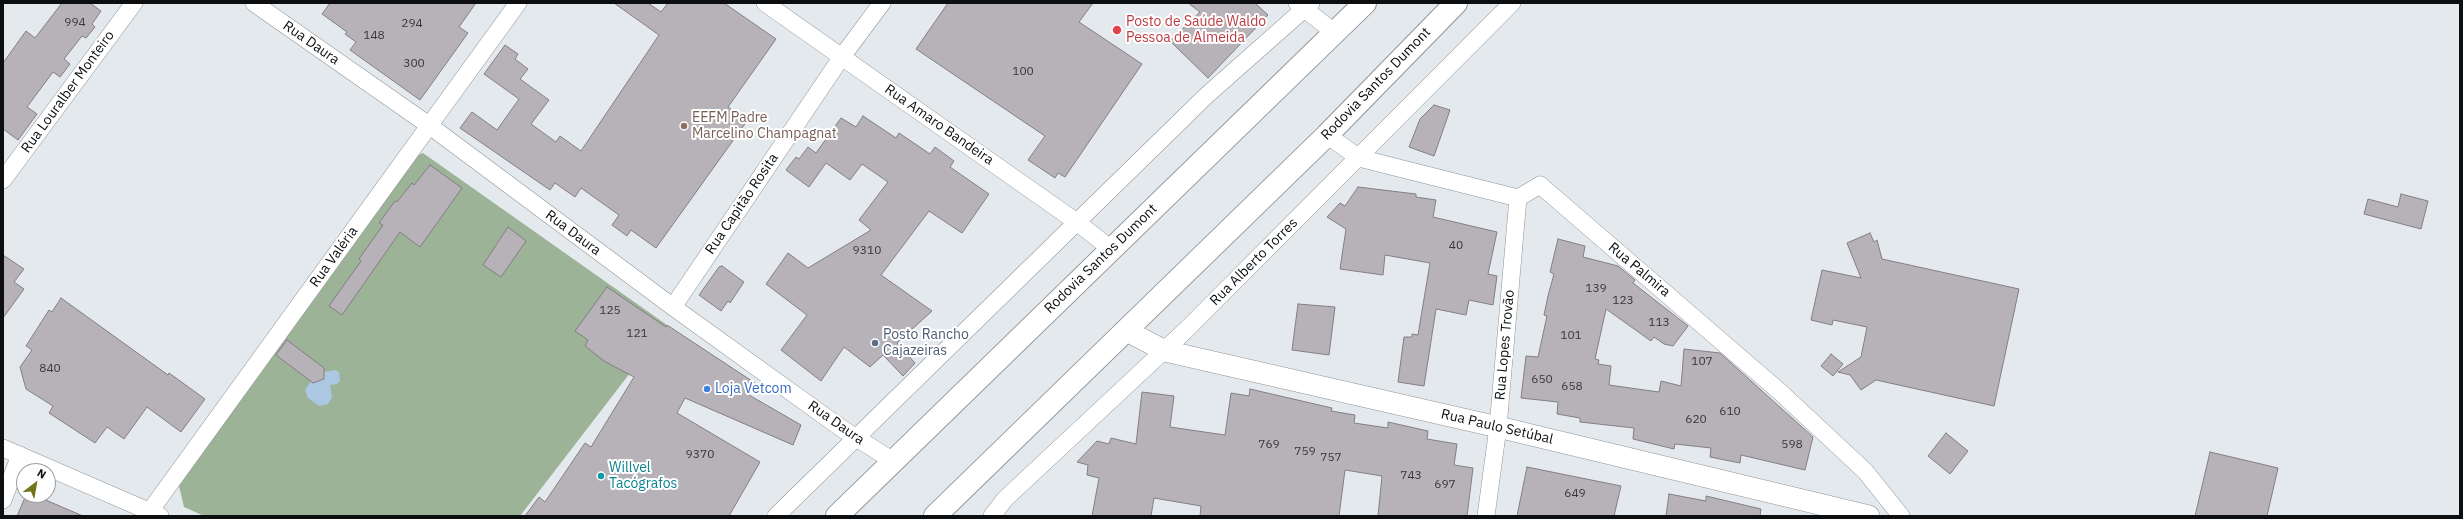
<!DOCTYPE html>
<html>
<head>
<meta charset="utf-8">
<style>
  body { margin:0 }
  #map { position:relative; width:2463px; height:519px; overflow:hidden; background:#e4e9ee; font-family:"IBM Plex Sans",sans-serif }
  canvas { display:block }
  .frame { position:absolute; inset:0; border:4px solid #0c0e0f; pointer-events:none }
  .north { position:absolute; left:16px; top:463px; width:40px; height:40px; box-sizing:border-box; background:#fff; border:1px solid #9e9f9f; border-radius:50%; rotate:31deg; font-size:11px; font-weight:700; line-height:16px; text-align:center; color:#0c0e0f }
  .north::after { content:''; display:block; margin:auto; width:14px; height:18px; background:#73751c; clip-path:polygon(50% 0,100% 100%,50% 72%,0 100%) }
</style>
</head>
<body>
<div id="map">
<canvas width="2463" height="519"></canvas>
<div class="frame"></div>
<div class="north">N</div>
</div>
<script>
const ctx = document.querySelector('canvas').getContext('2d');
ctx.lineJoin = 'round';
function fill(path, color) { ctx.fillStyle = color; ctx.fill(path, 'evenodd'); }
const shape = rows => new Path2D(rows.map(r => 'M' + r).join(''));
function trace(path, color, width, dash) { ctx.strokeStyle = color; ctx.lineWidth = width; ctx.lineCap = dash ? 'butt' : 'round'; ctx.setLineDash(dash || []); ctx.stroke(path); }
function write(font, color, halo, rows, align = 'center') {
  ctx.font = font + ' "IBM Plex Sans",sans-serif'; ctx.lineWidth = 4; ctx.setLineDash([]); ctx.textBaseline = 'middle'; ctx.strokeStyle = halo; ctx.fillStyle = color; for (const [text, x, y, turn = 0] of rows) {
    ctx.save(); ctx.translate(x, y); ctx.rotate((+turn || 0) * Math.PI / 180); ctx.textAlign = isNaN(turn) ? turn : align; if (halo) ctx.strokeText(text, 0, 0); ctx.fillText(text, 0, 0); ctx.restore();
  }
}
fill(shape([
  [423,153,667,325,520,516,204,516,184,507,179,486,412,157]
]), '#9cb397');
fill(shape([
  [335,370,339,372,340,381,337,384,330,385,332,397,328,404,319,406,308,398,305,390,311,381,313,383,324,379,324,372]
]), '#abc7e1');
const building = shape([
  [62,3,90,3,101,11,92,24,95,27,86,38,82,36,64,59,70,64,60,77,53,72,27,107,37,114,18,140,3,129,3,63,26,31,35,38,62,3],
  [330,3,476,3,459,27,468,33,420,100,350,50,356,42,345,34,347,32,322,14,330,3],
  [614,3,648,3,661,12,668,3,724,3,776,39,728,107,747,121,656,248,631,230,627,236,612,225,619,215,581,188,575,197,555,183,550,190,460,128,472,112,497,130,519,99,484,74,505,45,518,54,515,59,528,69,520,79,549,100,531,124,556,142,560,136,581,151,659,35,614,3],
  [948,3,1093,3,1079,22,1142,64,1065,177,1058,173,1055,178,1028,160,1045,136,916,49,948,3],
  [1188,3,1255,3,1268,15,1208,78,1170,41,1200,12,1188,3],
  [1434,105,1450,110,1434,156,1409,147,1420,119,1434,105],
  [863,116,896,138,899,133,930,154,935,147,954,161,950,167,989,194,962,233,929,211,881,275,932,311,897,343,915,363,903,376,883,355,870,367,844,347,821,381,781,350,807,315,766,284,788,253,808,268,871,230,859,220,888,182,862,164,850,180,826,163,809,187,786,170,796,157,799,159,808,147,816,153,841,118,856,127,863,116],
  [430,165,462,188,420,247,400,232,342,315,329,306,361,261,359,259,383,225,379,223,395,201,397,202,412,183,414,185,430,165],
  [1358,187,1416,194,1416,197,1436,200,1433,217,1497,232,1488,274,1497,276,1493,305,1469,300,1466,315,1436,309,1424,386,1398,382,1404,337,1412,337,1412,334,1418,335,1430,263,1385,255,1383,275,1340,269,1346,229,1327,217,1340,203,1345,206,1358,187],
  [2401,194,2428,201,2421,229,2364,214,2368,199,2398,207,2401,194],
  [508,227,526,241,501,277,483,265,508,227],
  [1870,233,1874,242,1877,240,1882,259,2019,289,1994,406,1876,380,1861,390,1850,375,1838,372,1861,357,1867,327,1833,320,1832,325,1811,320,1822,270,1861,278,1847,243,1870,233],
  [1558,239,1585,246,1583,257,1618,266,1635,280,1633,283,1688,326,1673,346,1664,344,1654,337,1651,341,1606,309,1595,359,1599,360,1598,364,1611,366,1609,385,1659,392,1661,381,1681,386,1684,349,1720,353,1813,437,1805,470,1741,455,1740,463,1710,457,1711,448,1675,444,1674,449,1633,439,1634,428,1580,422,1580,418,1557,414,1558,402,1521,398,1526,356,1538,357,1547,316,1544,315,1548,296,1554,274,1550,272,1558,239],
  [3,255,24,269,14,282,24,289,3,318,3,255],
  [722,266,744,282,730,303,728,301,721,311,699,295,719,267,722,266],
  [607,287,666,327,667,325,755,383,749,395,801,425,793,445,685,398,677,413,760,462,729,516,525,516,539,497,545,502,585,443,591,447,634,377,604,361,585,346,588,340,575,331,607,287],
  [61,298,168,375,169,373,205,399,181,432,147,407,124,439,107,427,95,443,49,413,53,406,26,389,20,367,32,350,26,346,49,310,52,312,61,298],
  [1298,304,1335,307,1329,355,1292,350,1298,304],
  [287,340,324,368,324,379,313,383,276,355,287,340],
  [1831,354,1843,364,1833,376,1821,366,1831,354],
  [1250,389,1332,408,1331,411,1355,415,1354,423,1388,428,1388,422,1428,431,1427,439,1457,444,1454,465,1473,468,1467,516,1378,516,1382,476,1345,470,1339,516,1200,516,1201,506,1154,498,1151,516,1092,516,1099,478,1087,475,1088,465,1077,462,1097,441,1109,444,1111,438,1136,444,1142,392,1174,396,1170,427,1225,435,1231,393,1249,396,1250,389],
  [1946,433,1968,451,1950,474,1928,456,1946,433],
  [2210,452,2278,468,2267,516,2195,516,2210,452],
  [1527,467,1621,486,1614,516,1517,516,1527,467],
  [1669,494,1706,501,1706,496,1761,509,1760,516,1666,516,1669,494],
  [26,495,34,495,83,516,17,516,26,495]
]);
fill(building, '#b7b2b7');
trace(building, '#837e82', 1);
const minor = shape([
  [254,3,430,126,673,307,841,428,893,461],
  [765,3,1078,223,1111,249],
  [1297,3,1335,33],
  [1327,135,1359,158,1518,198,1540,185,1779,391,1865,471,1901,516],
  [3,180,134,3],
  [673,307,841,58,882,3],
  [3,448,160,516],
  [3,500,20,455],
  [150,511,518,3],
  [776,516,1207,95,1311,3],
  [992,516,1005,499,1186,330,1512,3],
  [1486,516,1498,427,1518,198]
]);
const tertiary = shape([
  [1127,331,1165,351,1498,427,1869,516]
]);
const trunk = shape([
  [837,516,1365,3],
  [935,516,1327,135,1456,3]
]);
trace(minor, '#909498', 18);
trace(tertiary, '#909498', 22);
trace(trunk, '#909498', 24);
trace(minor, '#fff', 17);
trace(tertiary, '#fff', 21);
trace(trunk, '#fff', 22);
for (const [x, y, r, color] of [
  [1117,30,5,"#e0444e"],
  [684,126,4,"#8d6e63"],
  [875,343,4,"#5c6f8a"],
  [707,389,4,"#3f7fe0"],
  [601,476,4,"#0f9aa8"]
]) { const dot = new Path2D(); dot.arc(x, y, r, 0, 2 * Math.PI); ctx.fillStyle = color; ctx.fill(dot); trace(dot, '#fff', 1.5); }
write('12px', '#373739', null, [
  ["994",75,23],
  ["294",412,24],
  ["148",374,36],
  ["300",414,64],
  ["100",1023,72],
  ["40",1456,246],
  ["9310",867,251],
  ["139",1596,289],
  ["123",1623,301],
  ["125",610,311],
  ["113",1659,323],
  ["121",637,334],
  ["101",1571,336],
  ["107",1702,362],
  ["840",50,369],
  ["650",1542,380],
  ["658",1572,387],
  ["610",1730,412],
  ["620",1696,420],
  ["769",1269,445],
  ["598",1792,445],
  ["759",1305,452],
  ["9370",700,455],
  ["757",1331,458],
  ["743",1411,476],
  ["697",1445,485],
  ["649",1575,494]
]);
write('14px', '#be3a42', '#fff', [
  ["Posto de Saúde Waldo",1126,22],
  ["Pessoa de Almeida",1126,38]
], 'left');
write('14px', '#0c0e0f', '#fff', [
  ["Rua Daura",311,43,35],
  ["Rodovia Santos Dumont",1376,84,-46],
  ["Rua Louralber Monteiro",68,92,-54],
  ["Rua Amaro Bandeira",939,125,35],
  ["Rua Capitão Rosita",742,204,-56],
  ["Rua Daura",573,233,37],
  ["Rua Valéria",334,257,-54],
  ["Rodovia Santos Dumont",1101,259,-44],
  ["Rua Alberto Torres",1254,262,-45],
  ["Rua Palmira",1639,270,40],
  ["Rua Lopes Trovão",1505,345,-85],
  ["Rua Daura",836,423,35],
  ["Rua Paulo Setúbal",1497,427,13]
]);
write('14px', '#785e54', '#fff', [
  ["EEFM Padre",692,118],
  ["Marcelino Champagnat",692,134]
], 'left');
write('14px', '#4e5e75', '#fff', [
  ["Posto Rancho",883,335],
  ["Cajazeiras",883,351]
], 'left');
write('14px', '#366cbe', '#fff', [
  ["Loja Vetcom",715,389]
], 'left');
write('14px', '#0d838f', '#fff', [
  ["Willvel",609,468],
  ["Tacógrafos",609,484]
], 'left');
</script>
</body>
</html>
